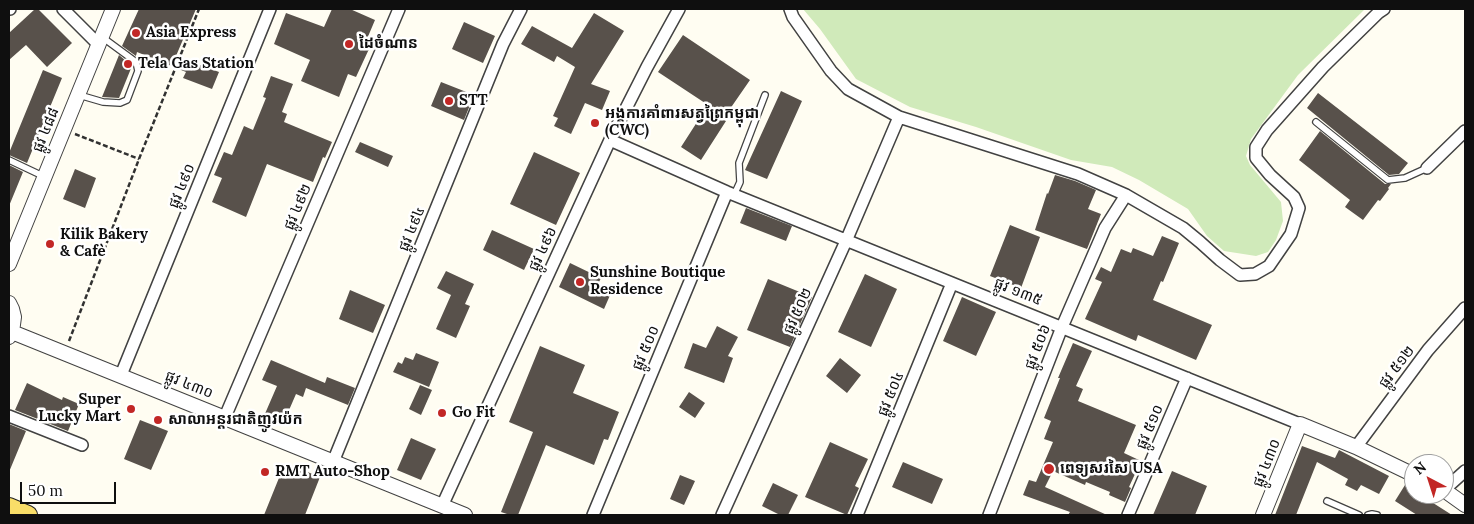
<!DOCTYPE html>
<html>
<head>
<meta charset="utf-8">
<style>
  body { margin:0 }
  #map { position:relative; width:1474px; height:524px; overflow:hidden; background:#fffdf2; font-family:Lora,serif }
  canvas { display:block }
  .frame { position:absolute; inset:0; border:10px solid #0f0f0f; pointer-events:none }
  .north { position:absolute; left:1404px; top:454px; width:50px; height:50px; box-sizing:border-box; background:#fff; border:1px solid #9f9f9f; border-radius:50%; rotate:320deg; font-size:14px; font-weight:700; line-height:20px; text-align:center; color:#0f0f0f }
  .north::after { content:''; display:block; margin:auto; width:18px; height:22px; background:#c22725; clip-path:polygon(50% 0,100% 100%,50% 72%,0 100%) }
  .scale { position:absolute; left:20px; top:482px; width:96px; height:22px; box-sizing:border-box; border:2px solid #0f0f0f; border-top:0; padding-left:6px; font-size:15px; line-height:18px; white-space:nowrap; color:#0f0f0f; -webkit-text-stroke:4px #fff; paint-order:stroke }
</style>
</head>
<body>
<div id="map">
<canvas width="1474" height="524"></canvas>
<div class="frame"></div>
<div class="north">N</div>
<div class="scale">50 m</div>
</div>
<script>
const ctx = document.querySelector('canvas').getContext('2d');
ctx.lineJoin = 'round';
function fill(path, color) { ctx.fillStyle = color; ctx.fill(path, 'evenodd'); }
const shape = rows => new Path2D(rows.map(r => 'M' + r).join(''));
function trace(path, color, width, dash) { ctx.strokeStyle = color; ctx.lineWidth = width; ctx.lineCap = dash ? 'butt' : 'round'; ctx.setLineDash(dash || []); ctx.stroke(path); }
function write(font, color, halo, rows, align = 'center') {
  ctx.font = font + ' Lora,"Noto Sans Khmer",serif'; ctx.lineWidth = 5; ctx.setLineDash([]); ctx.textBaseline = 'middle'; ctx.strokeStyle = halo; ctx.fillStyle = color; for (const [text, x, y, turn = 0] of rows) {
    ctx.save(); ctx.translate(x, y); ctx.rotate((+turn || 0) * Math.PI / 180); ctx.textAlign = isNaN(turn) ? turn : align; if (halo) ctx.strokeText(text, 0, 0); ctx.fillText(text, 0, 0); ctx.restore();
  }
}
fill(shape([
  [803,9,1365,9,1298,75,1251,139,1246,156,1250,165,1281,202,1283,221,1276,240,1268,252,1256,256,1224,251,1207,236,1188,209,1139,180,1112,167,1071,160,976,127,910,107,856,79,820,29]
]), '#d0eaba');
fill(shape([
  [35,9,38,9,72,43,47,67,26,45,9,60,9,33],
  [139,9,196,9,176,56,219,72,212,89,183,78,186,72,137,52,136,56,122,46],
  [332,9,350,9,375,20,364,46,369,49,356,77,348,74,339,97,301,81,310,60,274,44,286,13,324,27],
  [594,13,624,31,591,84,610,91,602,110,585,103,571,134,554,126,558,118,553,116,575,67,557,56,554,62,521,44,532,26,572,48],
  [464,22,495,36,483,63,452,49],
  [683,35,750,80,723,119,726,121,701,160,681,147,708,105,658,72],
  [119,55,132,66,119,98,102,97],
  [43,70,62,78,27,163,9,155,9,153],
  [271,76,293,84,282,112,287,114,284,122,332,142,325,158,323,157,313,182,267,164,246,217,212,202,222,178,214,175,224,152,232,155,244,126,253,130,266,98,263,97],
  [441,82,474,95,464,120,431,106],
  [781,91,802,101,767,179,745,170],
  [1318,93,1408,163,1399,174,1389,175,1307,108],
  [1320,131,1385,184,1391,184,1388,188,1389,189,1380,201,1378,200,1363,220,1345,207,1350,200,1299,160],
  [360,142,393,156,388,167,355,152],
  [534,152,580,173,556,225,510,204],
  [9,165,23,172,9,206],
  [75,169,96,178,85,208,63,199],
  [1055,175,1075,181,1096,190,1088,209,1101,214,1087,249,1035,230,1047,193,1048,194],
  [746,208,792,226,786,241,740,223],
  [1010,225,1040,237,1021,288,990,276],
  [492,230,534,249,524,270,483,250],
  [1162,236,1179,243,1163,282,1161,281,1153,300,1212,325,1196,360,1138,335,1136,341,1085,319,1102,282,1095,279,1101,267,1111,272,1121,249,1131,253,1133,248,1153,256],
  [570,263,601,278,597,286,611,293,604,309,559,287],
  [446,271,474,284,465,304,470,306,456,338,436,329,451,295,437,288],
  [865,274,897,289,871,347,838,332],
  [768,279,812,297,790,347,747,330],
  [350,290,385,305,373,333,339,319],
  [962,297,996,312,976,356,943,341],
  [717,326,738,337,728,356,733,358,724,383,684,368,693,343,706,348],
  [1073,343,1092,351,1076,386,1083,389,1078,401,1136,425,1124,453,1141,461,1129,487,1131,488,1125,502,1109,495,1110,492,1086,482,1085,485,1053,471,1045,487,1107,515,1068,515,1070,512,1023,495,1029,480,1036,482,1053,442,1044,439,1051,421,1044,418,1060,378,1058,378],
  [540,346,585,365,573,393,619,412,608,440,604,439,594,465,546,445,518,515,510,515,501,512,533,432,509,422],
  [416,353,439,362,429,387,393,372,398,362,402,364,405,357,413,360],
  [840,358,861,375,847,393,826,376],
  [271,360,325,383,327,377,355,388,348,405,306,388,303,397,296,394,283,424,264,416,277,386,262,380],
  [27,383,62,400,63,397,79,404,68,431,15,410],
  [420,385,432,390,421,415,409,409],
  [689,392,705,403,695,418,679,407],
  [140,420,168,431,151,470,124,459],
  [9,424,26,431,9,472],
  [411,438,436,449,421,480,397,470],
  [830,442,868,459,855,486,859,488,847,515,805,497],
  [1302,446,1335,458,1339,450,1389,476,1379,494,1361,485,1357,491,1345,485,1348,479,1317,462,1296,515,1275,515],
  [903,462,943,479,932,504,892,487],
  [285,463,320,477,305,515,264,515],
  [1172,471,1207,486,1195,515,1153,515],
  [680,475,695,481,684,505,670,499],
  [773,483,798,495,788,515,780,515,762,506],
  [1405,485,1414,491,1414,494,1419,494,1452,515,1417,515,1395,501]
]), '#58514b');
const service = shape([
  [79,95,103,102,120,103,127,100,138,71,136,62,102,37],
  [1316,122,1388,180,1405,178,1427,168],
  [9,160,45,177],
  [734,195,740,182,739,163,765,95],
  [1327,501,1359,515],
  [1368,515,1372,514,1377,515]
]);
const minor = shape([
  [9,9,10,9],
  [63,9,99,45],
  [790,9,793,17,831,71,848,89,899,117,1078,174,1126,195,1183,228,1200,242,1220,260,1240,275,1255,274,1269,266,1291,234,1299,208,1294,197,1270,175,1256,158,1256,147,1267,130,1323,67,1378,13,1384,9],
  [610,140,727,192,1300,424],
  [1427,168,1465,131],
  [121,375,270,9],
  [9,416,82,445],
  [225,417,399,9],
  [1356,447,1428,350,1465,308],
  [333,462,503,44,521,9],
  [1444,490,1465,471],
  [442,506,610,140,647,67,679,9],
  [593,515,727,192],
  [722,515,846,241,899,117],
  [857,515,952,283],
  [989,515,1062,327,1105,228,1126,195],
  [1128,515,1187,378]
]);
const tertiary = shape([
  [9,264,113,9],
  [9,303,12,309,14,317,12,332,9,337],
  [12,332,465,515],
  [1444,490,1465,505],
  [1263,515,1300,424,1356,447,1414,475]
]);
const primary = shape([
  [9,507,28,515]
]);
trace(service, '#424242', 8);
trace(minor, '#424242', 14);
trace(tertiary, '#424242', 16);
trace(primary, '#202020', 20);
trace(shape([
  [75,134,139,159],
  [69,341,139,159,199,9]
]), '#313131', 2.5, [5, 2.5]);
trace(service, '#fff', 5.5);
trace(minor, '#fff', 11);
trace(tertiary, '#fff', 14);
trace(primary, '#f9de68', 18);
for (const [x, y, r, color] of [
  [136,33,5,"#c22725"],
  [349,44,5,"#c22725"],
  [128,64,5,"#c22725"],
  [449,101,5,"#c22725"],
  [595,123,5,"#c22725"],
  [50,244,5,"#c22725"],
  [580,282,5,"#c22725"],
  [131,409,5,"#c22725"],
  [442,413,5,"#c22725"],
  [158,420,5,"#c22725"],
  [1049,469,6,"#c22725"],
  [265,472,5,"#c22725"]
]) { const dot = new Path2D(); dot.arc(x, y, r, 0, 2 * Math.PI); ctx.fillStyle = color; ctx.fill(dot); trace(dot, '#fff', 2); }
write('bold 15px', '#0f0f0f', '#fff', [
  ["Asia Express",146,33],
  ["ដៃចំណាន",359,44],
  ["Tela Gas Station",138,64],
  ["STT",459,101],
  ["អង្គការគាំពារសត្វព្រៃកម្ពុជា",605,114],
  ["(CWC)",605,131],
  ["Kilik Bakery",60,235],
  ["& Cafè",60,252],
  ["Sunshine Boutique",590,273],
  ["Residence",590,290],
  ["Super",121,400,"right"],
  ["Lucky Mart",121,417,"right"],
  ["Go Fit",452,413],
  ["សាលាអន្តរជាតិញូវយ៉ក",168,420],
  ["ពេទ្យសរសៃ USA",1060,469],
  ["RMT Auto-Shop",275,472]
], 'left');
write('15px', '#0f0f0f', '#fff', [
  ["ផ្លូវ ៤៨៨",46,130,-68],
  ["ផ្លូវ ៤៩០",182,186,-68],
  ["ផ្លូវ ៤៩២",298,207,-67],
  ["ផ្លូវ ៤៩៤",412,229,-68],
  ["ផ្លូវ ៤៩៦",543,249,-65],
  ["ផ្លូវ ១៣៥",1018,292,22],
  ["ផ្លូវ ៥០២",798,311,-66],
  ["ផ្លូវ ៥០៦",1038,347,-69],
  ["ផ្លូវ ៥០០",646,348,-67],
  ["ផ្លូវ ៥១២",1397,367,-53],
  ["ផ្លូវ ៤៣០",189,385,22],
  ["ផ្លូវ ៥០៤",891,394,-68],
  ["ផ្លូវ ៥១០",1150,427,-67],
  ["ផ្លូវ ៤៣០",1267,463,-68]
]);
</script>
</body>
</html>
